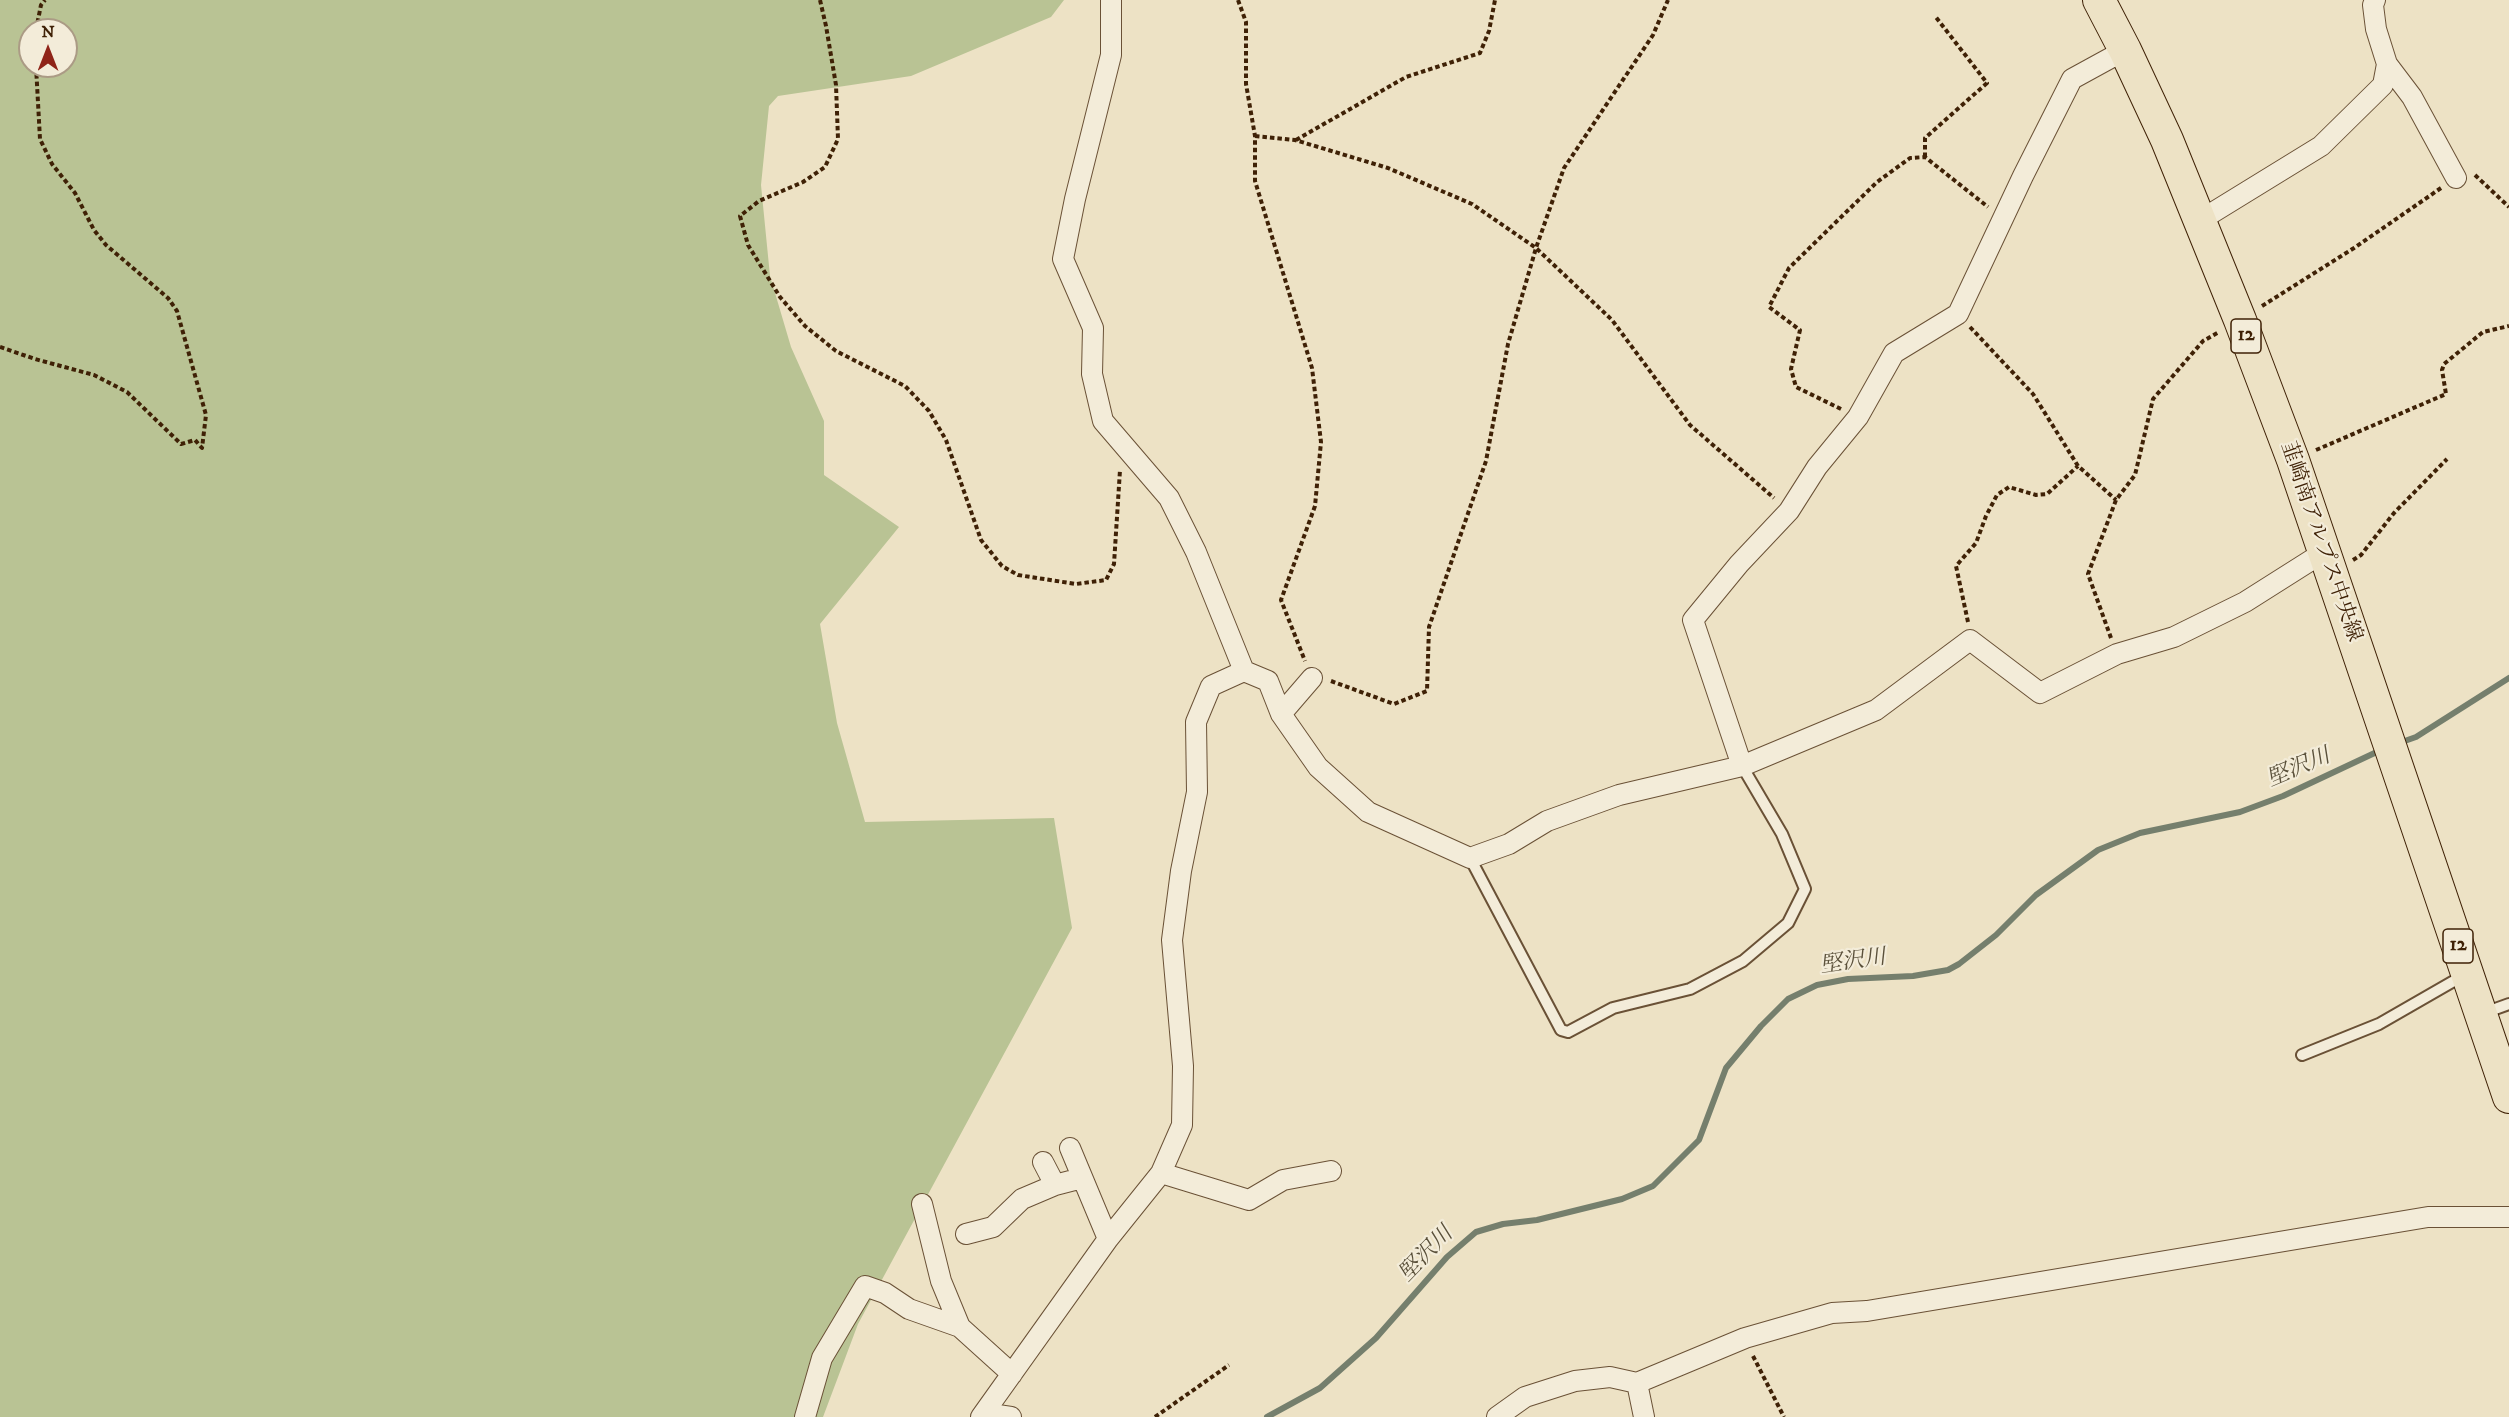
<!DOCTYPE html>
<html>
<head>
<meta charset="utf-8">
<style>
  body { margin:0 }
  #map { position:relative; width:2509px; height:1417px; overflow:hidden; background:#ede2c5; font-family:"IM FELL DW Pica",serif }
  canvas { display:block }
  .north { position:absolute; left:18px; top:18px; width:60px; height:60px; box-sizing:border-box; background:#f3ecd9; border:2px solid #ab9b85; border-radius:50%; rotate:0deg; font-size:16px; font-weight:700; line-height:24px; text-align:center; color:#3f2106 }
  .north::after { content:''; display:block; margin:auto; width:21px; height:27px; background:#8f2418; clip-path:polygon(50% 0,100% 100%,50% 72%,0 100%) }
</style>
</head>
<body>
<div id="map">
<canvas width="2509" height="1417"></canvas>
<div class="north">N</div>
</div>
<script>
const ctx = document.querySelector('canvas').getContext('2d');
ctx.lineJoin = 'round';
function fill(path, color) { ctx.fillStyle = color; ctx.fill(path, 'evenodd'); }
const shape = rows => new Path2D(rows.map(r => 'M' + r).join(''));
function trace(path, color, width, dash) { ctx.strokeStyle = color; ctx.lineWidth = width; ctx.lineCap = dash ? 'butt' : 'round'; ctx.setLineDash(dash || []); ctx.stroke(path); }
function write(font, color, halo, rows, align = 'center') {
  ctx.font = font + ' "IM FELL DW Pica","Noto Serif JP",serif'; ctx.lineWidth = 4.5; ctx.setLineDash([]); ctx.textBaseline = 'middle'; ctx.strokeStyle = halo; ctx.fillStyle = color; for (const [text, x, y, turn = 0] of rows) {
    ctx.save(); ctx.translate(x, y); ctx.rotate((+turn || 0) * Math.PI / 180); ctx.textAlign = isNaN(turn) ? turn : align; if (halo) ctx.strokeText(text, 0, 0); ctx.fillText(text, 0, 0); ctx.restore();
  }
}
fill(shape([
  [0,0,1064,0,1051,17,911,76,778,96,769,106,761,185,770,276,791,347,824,421,824,475,899,527,820,624,837,723,865,822,1054,818,1072,928,858,1324,823,1417,0,1417],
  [30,30,66,30,66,66,30,66]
]), '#b9c394');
trace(shape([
  [2399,743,2416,737,2509,678],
  [1267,1417,1320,1388,1376,1338,1447,1257,1476,1232,1503,1224,1537,1220,1622,1199,1653,1186,1699,1140,1726,1068,1761,1026,1788,999,1817,985,1848,979,1913,976,1948,970,1959,964,1996,935,2036,895,2098,850,2140,833,2240,812,2283,796,2381,750]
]), '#757f6d', 6);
const lane = shape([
  [1470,858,1561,1030,1568,1032,1613,1008,1690,989,1743,961,1788,923,1805,889,1782,834,1742,766],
  [2484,1013,2509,1004],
  [2302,1055,2379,1024,2466,974]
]);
const street = shape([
  [1111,0,1111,55,1075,199,1063,259,1093,328,1092,374,1103,421,1169,498,1196,552,1244,671,1268,681,1281,714,1318,767,1368,812,1470,858,1509,844,1547,821,1619,795,1742,766,1876,710,1970,640,2040,693,2117,654,2174,637,2245,602,2324,552],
  [2387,64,2412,97,2456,178],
  [2199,221,2321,146,2383,85,2387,64,2376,29,2373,5,2375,0],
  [1281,714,1312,678],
  [1742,766,1693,620,1739,564,1789,511,1817,467,1858,417,1894,353,1958,314,2023,176,2072,79,2125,50],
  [1070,1148,1108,1239],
  [1043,1162,1055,1185],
  [1161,1173,1249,1200,1283,1180,1331,1171],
  [922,1204,941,1281,960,1327],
  [966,1234,993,1227,1022,1199,1055,1185,1082,1178],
  [1637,1383,1644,1417],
  [984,1413,1011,1417],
  [805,1417,822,1358,865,1286,885,1293,909,1309,960,1327,1012,1374],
  [981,1417,1108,1239,1161,1173,1182,1125,1183,1066,1172,940,1181,871,1197,792,1196,722,1211,686,1244,671],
  [1497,1417,1525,1397,1575,1381,1610,1377,1637,1383,1745,1338,1832,1313,1867,1311,2428,1217,2509,1217]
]);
const primary = shape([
  [2099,0,2125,50,2167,140,2240,320,2293,460,2509,1097]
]);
trace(lane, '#6a5136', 14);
trace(street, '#6a5136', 22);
trace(primary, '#3f2106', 34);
trace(shape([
  [820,0,826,26,836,85,838,139,825,167,803,182,759,201,740,216,748,245,780,297,805,326,836,351,905,386,929,411,946,440,981,540,1002,566,1018,575,1076,584,1106,580,1114,564,1120,470],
  [1238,0,1246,22,1246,84,1255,136,1255,181,1312,368,1321,442,1315,506,1281,600,1305,661],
  [36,30,41,5,45,0],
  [1255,136,1295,140,1388,168,1472,204,1536,248,1612,320,1690,425,1774,498],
  [1296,140,1406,77,1480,53,1489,31,1495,0],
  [1925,157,1925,138,1987,83,1935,16],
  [2475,175,2509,207],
  [2262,306,2354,248,2441,188],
  [1970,327,2033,394,2078,466,2116,500],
  [0,347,35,359,94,375,127,392,181,444,195,440,202,448,206,415,177,311,168,298,106,245,94,230,75,193,52,164,40,139,36,66],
  [1841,409,1796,387,1791,369,1800,330,1769,307,1789,268,1877,182,1910,158,1925,157,1988,207],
  [2316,450,2446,394,2442,370,2444,364,2483,332,2509,326],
  [2353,560,2361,555,2394,513,2447,459],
  [1968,622,1956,566,1976,543,1986,516,1997,495,2009,487,2036,495,2047,494,2078,466],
  [2111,638,2088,574,2116,500,2135,475,2153,399,2203,341,2219,332],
  [1331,681,1394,704,1427,691,1429,627,1486,461,1508,344,1536,248,1564,168,1653,35,1668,0],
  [1753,1356,1784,1417],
  [1155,1417,1229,1365]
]), '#3f2106', 4, [4.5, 3]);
trace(lane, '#f3ecd9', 10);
trace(street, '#f3ecd9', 20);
trace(primary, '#ede2c5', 32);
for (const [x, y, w] of [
  [2246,336,30],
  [2458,946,30]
]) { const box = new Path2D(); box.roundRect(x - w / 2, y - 17, w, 34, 4.5); ctx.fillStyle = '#f3ecd9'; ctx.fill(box); trace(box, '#3f2106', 1.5); }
write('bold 20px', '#3f2106', null, [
  ["12",2246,336],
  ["12",2458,946]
]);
write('21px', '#3f2106', '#f3ecd9', [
  ["韮崎南アルプス中央線",2320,542,71]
]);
write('italic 22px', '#5a503a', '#f3ecd9', [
  ["堅沢川",2299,769,-23],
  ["堅沢川",1853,963,-8],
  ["堅沢川",1427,1255,-46]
]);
</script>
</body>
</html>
